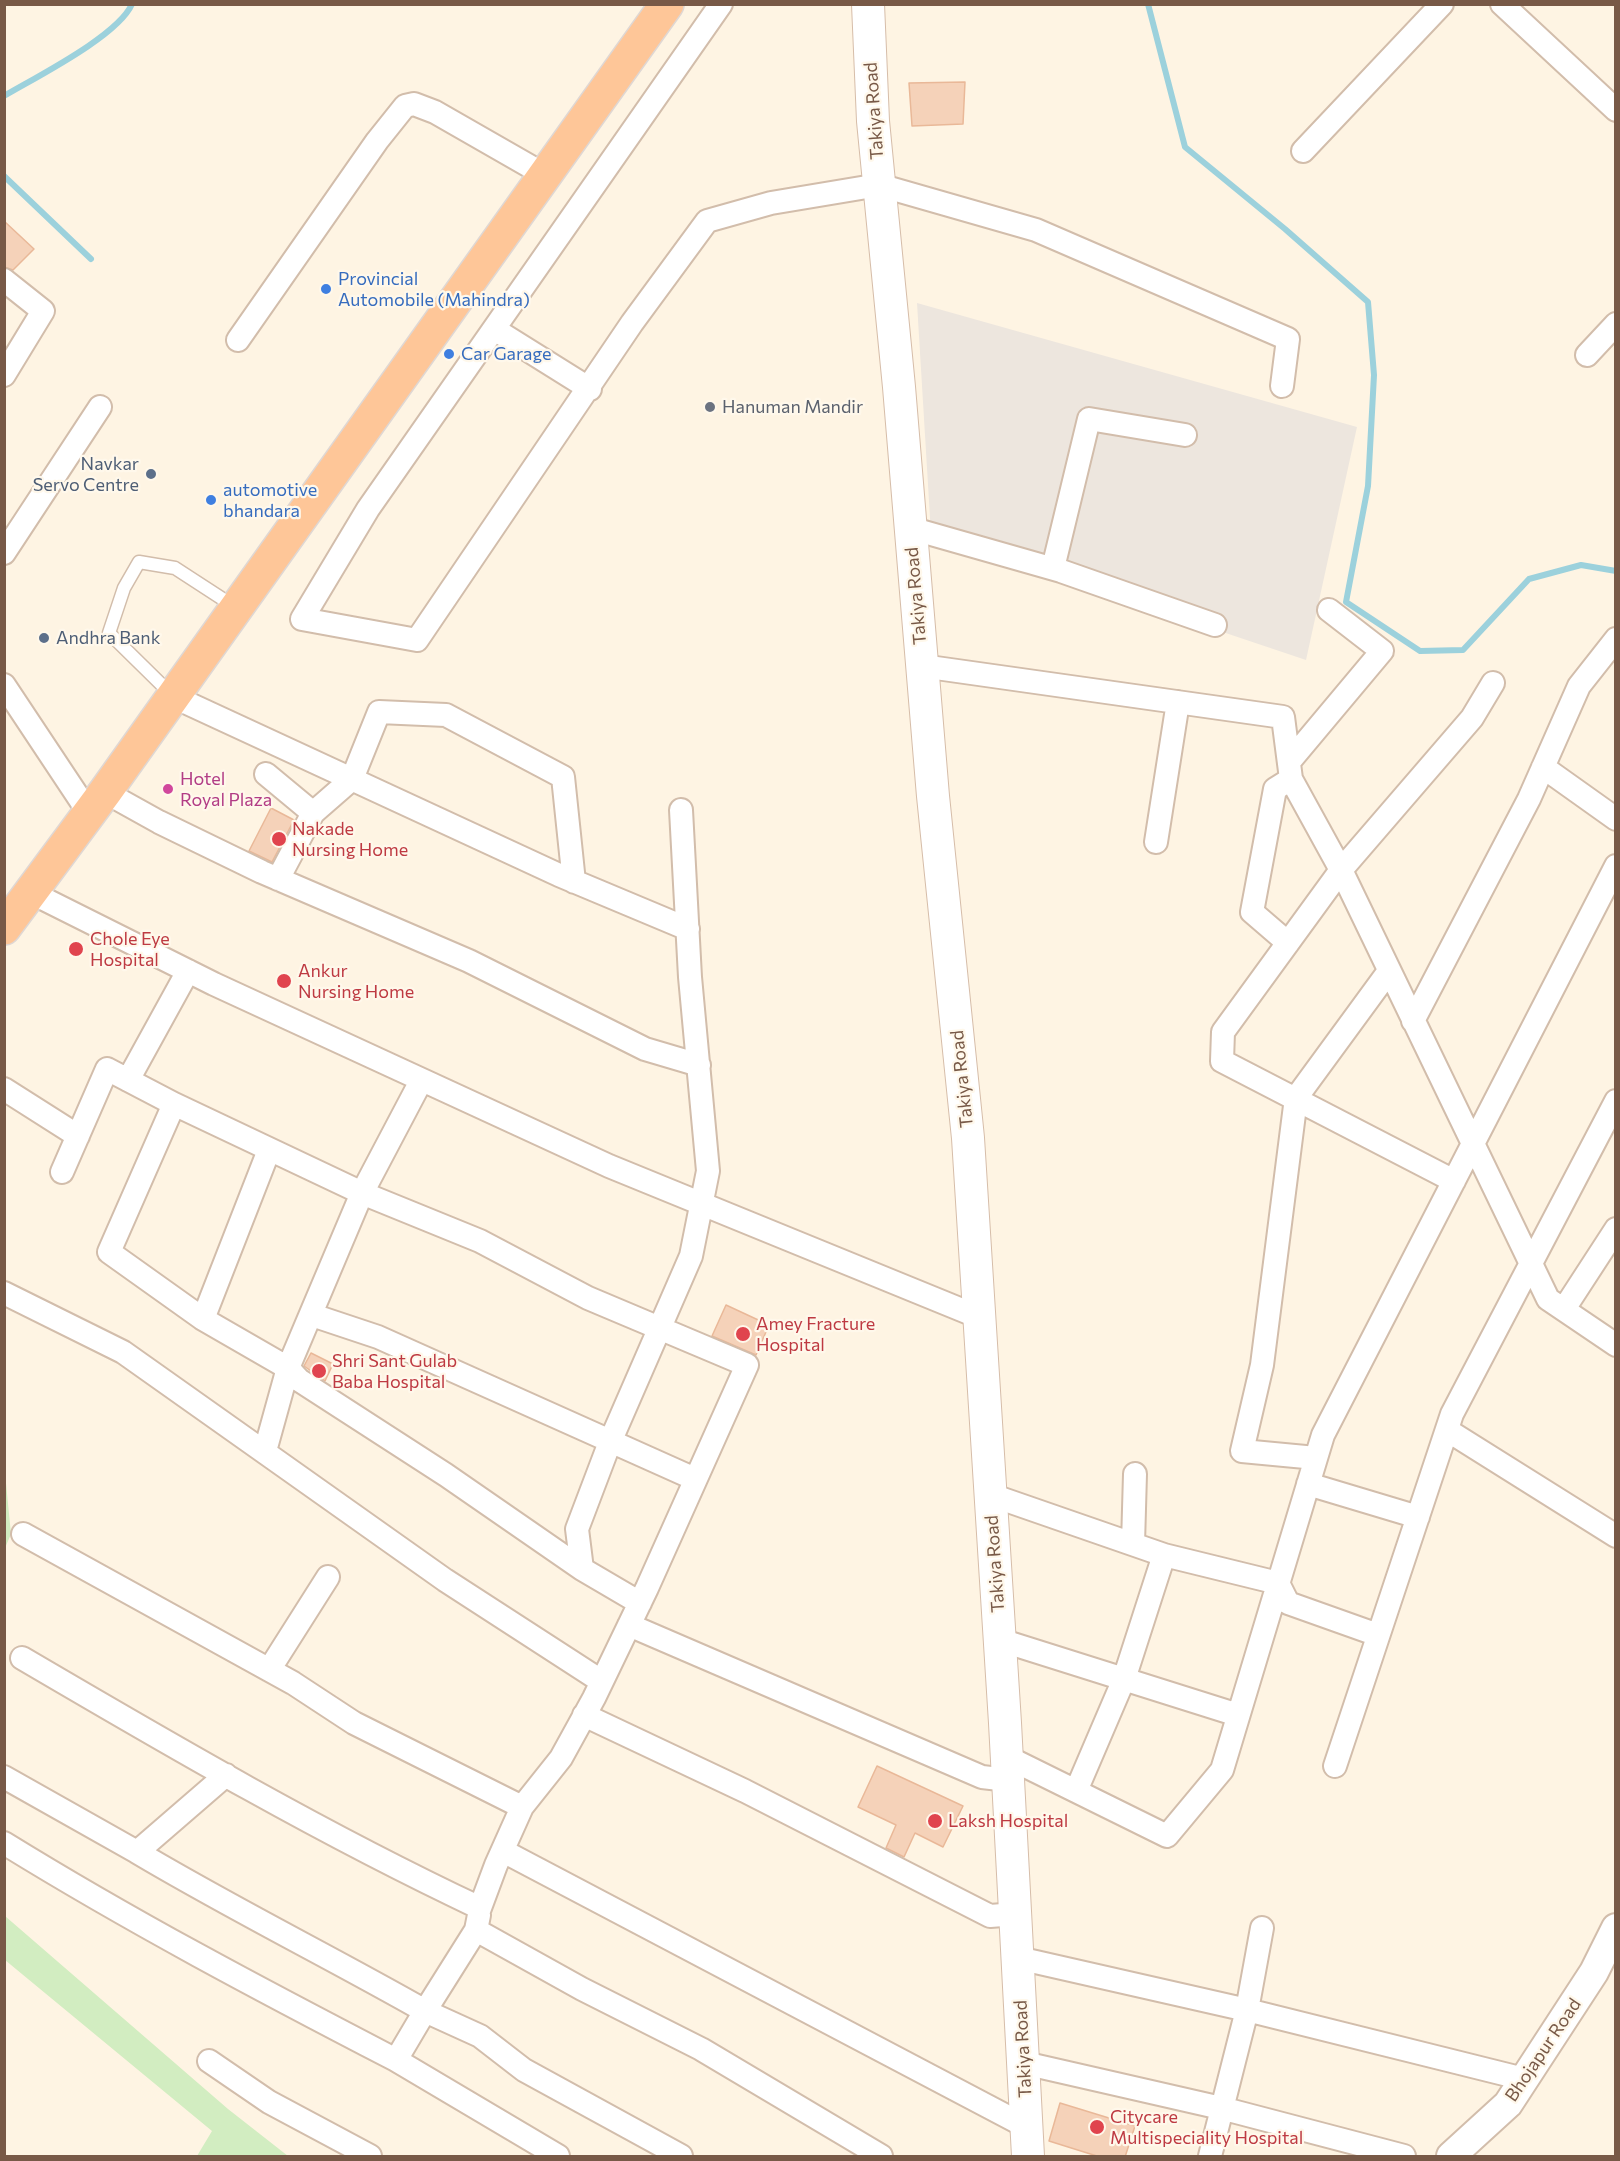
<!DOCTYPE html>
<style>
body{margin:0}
#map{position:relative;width:1620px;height:2161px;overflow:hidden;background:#fef4e3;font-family:Commissioner,sans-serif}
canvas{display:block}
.frame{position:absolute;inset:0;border:6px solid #785947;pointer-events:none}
</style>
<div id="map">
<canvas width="1620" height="2161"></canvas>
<div class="frame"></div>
</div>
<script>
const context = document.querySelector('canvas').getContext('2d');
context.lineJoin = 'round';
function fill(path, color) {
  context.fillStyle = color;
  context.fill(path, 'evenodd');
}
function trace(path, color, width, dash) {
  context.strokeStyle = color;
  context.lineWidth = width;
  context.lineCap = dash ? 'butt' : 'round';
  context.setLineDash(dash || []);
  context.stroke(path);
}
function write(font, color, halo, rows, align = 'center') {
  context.font = font + ' Commissioner,sans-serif';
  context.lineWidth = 4.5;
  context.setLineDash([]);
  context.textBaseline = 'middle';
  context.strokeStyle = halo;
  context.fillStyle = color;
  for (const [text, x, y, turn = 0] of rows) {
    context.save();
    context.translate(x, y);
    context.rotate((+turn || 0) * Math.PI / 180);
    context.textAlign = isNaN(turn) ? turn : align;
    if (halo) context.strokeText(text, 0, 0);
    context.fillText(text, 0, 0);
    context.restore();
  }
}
const industrial = new Path2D(`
 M917 303 1357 427 1306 660 931 534Z`);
const green = new Path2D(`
 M5 1473 11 1534 5 1548H4Z
 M5 1916 228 2109 288 2156H197L212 2131 5 1960Z`);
const stream = new Path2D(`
 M1148 4 1185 147 1285 229 1368 302 1374 375 1368 486 1346 602 1420 651 1463 650 1529 579 1581 565 1616 571
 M4 96C36 77 118 36 132 4
 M4 176 91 259`);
const building = new Path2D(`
 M965 82 963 124 912 126 909 83Z
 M4 221 34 249 13 270 4 267Z
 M271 808 294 820 272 862 249 851Z
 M726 1305 769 1325 756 1355 712 1336Z
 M311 1353 333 1364 325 1381 304 1366Z
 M877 1766 963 1806 943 1847 915 1833 904 1857 886 1848 896 1825 858 1807Z
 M1060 2103 1135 2126 1125 2157H1100L1049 2141Z`);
const service = new Path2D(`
 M172 695 109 633 124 588 139 562 175 568 235 607`);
const minor = new Path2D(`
 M721 4 368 509 302 619 417 640 632 323 707 221 771 203 879 185 1036 230 1288 339 1282 386
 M1502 4 1616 110
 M1303 151 1442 4
 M4 280 43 311 4 375
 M494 329 590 389
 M238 340 377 141 405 106 414 104 435 112 545 175
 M1587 355 1616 324
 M910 528 1061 571 1215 625
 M4 553 100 407
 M1053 568 1089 419 1185 435
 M922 666 1283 717 1291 779 1341 870 1548 1299 1616 1345
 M4 685 89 813
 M172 696 559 875 688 929
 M1289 762 1382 651 1329 610
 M1543 767 1616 819
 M266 774 313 813 352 779 379 712 446 715 563 777 574 882
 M105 792 159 822 262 872 469 961 645 1049 699 1065
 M1156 842 1178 702
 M278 879 313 813
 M30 892 214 984 609 1166 979 1317
 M1288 943 1252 912 1275 789 1291 779
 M1413 1021 1529 799 1579 686 1616 639
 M128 1080 188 971
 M421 1081 362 1193 174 1104 109 1252 203 1319 288 1368 362 1193 480 1241 588 1298 747 1365 647 1588 594 1698 561 1758 522 1807
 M4 1089 78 1136
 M62 1172 107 1069 174 1104
 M1454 1181 1222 1061 1223 1032 1341 870 1472 718 1493 683
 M4 1293 123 1352 445 1580 601 1681
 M1564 1309 1616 1229
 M312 1315 378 1337 695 1479
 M203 1319 269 1150
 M288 1368 299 1380 446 1475 582 1569 640 1603
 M1447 1430 1616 1536
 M265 1451 288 1368
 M1316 1458 1242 1451 1262 1365 1296 1098 1389 971
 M1308 1484 1418 1517
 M991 1495 1164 1555 1124 1679 1076 1791
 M1133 1544 1135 1474
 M1164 1555 1278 1583 1288 1603 1378 1635
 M582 1569 577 1529 610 1442 691 1256 708 1171 690 977 681 810
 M629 1625 982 1777 1008 1780
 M1000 1640 1238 1715
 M22 1658C172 1746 323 1834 480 1908L496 1865 522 1807 354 1723 293 1683 23 1534
 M269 1670 328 1577
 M584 1715 745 1791 990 1916 1016 1914
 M1007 1757 1167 1836 1222 1770 1323 1435 1616 866
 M1335 1766 1452 1414 1616 1101
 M4 1777 137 1852
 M4 1843C132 1922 263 1991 396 2060L425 2011C330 1957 231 1908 137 1852L226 1775
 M503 1851 1027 2127
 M479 1915 476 1930 425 2011 480 2036 524 2070 681 2156
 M476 1930 582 1989 701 2049 881 2156
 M1018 1958 1247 2010 1524 2079
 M396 2060 558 2156
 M209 2061 269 2102 370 2156
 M1024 2063 1221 2108 1404 2156
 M1210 2156 1247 2010 1262 1928`);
const tertiary = new Path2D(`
 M1451 2156 1508 2104 1594 1972 1616 1928`);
const secondary = new Path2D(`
 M868 4 873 121 899 387 933 796 968 1138 1005 1723 1028 2156`);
const trunk = new Path2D(`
 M4 928 105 792 667 4`);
const markers = [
 [326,289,6,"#3f7fe0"],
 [449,354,6,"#3f7fe0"],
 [710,407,6,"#6b7280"],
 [151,474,6,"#5c6f8a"],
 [211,500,6,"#3f7fe0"],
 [44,638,6,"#5c6f8a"],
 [168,789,6,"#d1479c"],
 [279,839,8,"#e0444e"],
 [76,949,8,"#e0444e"],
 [284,981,8,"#e0444e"],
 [743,1334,8,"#e0444e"],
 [319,1371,8,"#e0444e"],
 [935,1821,8,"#e0444e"],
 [1097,2127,8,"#e0444e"]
];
const streetNames = [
 ["Takiya Road",874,111,-94],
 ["Takiya Road",916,596,-95],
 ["Takiya Road",962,1079,-96],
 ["Takiya Road",995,1564,-94],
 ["Takiya Road",1023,2049,-93],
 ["Bhojapur Road",1543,2050,-56]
];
const shopNames = [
 ["Provincial",338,279],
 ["Automobile (Mahindra)",338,300],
 ["Car Garage",461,354],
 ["automotive",223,490],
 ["bhandara",223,511]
];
const worshipNames = [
 ["Hanuman Mandir",722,407]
];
const serviceNames = [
 ["Navkar",139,464],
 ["Servo Centre",139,485],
 ["Andhra Bank",56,638,"left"]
];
const hotelNames = [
 ["Hotel",180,779],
 ["Royal Plaza",180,800]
];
const healthNames = [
 ["Nakade",292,829],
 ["Nursing Home",292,850],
 ["Chole Eye",90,939],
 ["Hospital",90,960],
 ["Ankur",298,971],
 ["Nursing Home",298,992],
 ["Amey Fracture",756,1324],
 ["Hospital",756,1345],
 ["Shri Sant Gulab",332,1361],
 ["Baba Hospital",332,1382],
 ["Laksh Hospital",948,1821],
 ["Citycare",1110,2117],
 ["Multispeciality Hospital",1110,2138]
];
fill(industrial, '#ede6de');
fill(green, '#d2edc1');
trace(stream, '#9cd1dc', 6);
fill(building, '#f5d2b9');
trace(building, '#e9b898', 1.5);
trace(service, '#d2bdab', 15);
trace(minor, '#d2bdab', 26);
trace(tertiary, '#d2bdab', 32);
trace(secondary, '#d6bda9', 34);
trace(trunk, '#dfd7d3', 36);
trace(service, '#fff', 12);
trace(minor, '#fff', 22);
trace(tertiary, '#fff', 28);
trace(secondary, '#fff', 32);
trace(trunk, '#fec698', 33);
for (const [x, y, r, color] of markers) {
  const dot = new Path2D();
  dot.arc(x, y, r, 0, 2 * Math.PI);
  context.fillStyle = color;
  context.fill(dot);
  trace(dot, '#fff8eb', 2);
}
write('18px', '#785947', '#fff8eb', streetNames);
write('18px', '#366cbe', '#fff8eb', shopNames, 'left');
write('18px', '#5b616d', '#fff8eb', worshipNames, 'left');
write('18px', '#4e5e75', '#fff8eb', serviceNames, 'right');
write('18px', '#b23c85', '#fff8eb', hotelNames, 'left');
write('18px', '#be3a42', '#fff8eb', healthNames, 'left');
</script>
